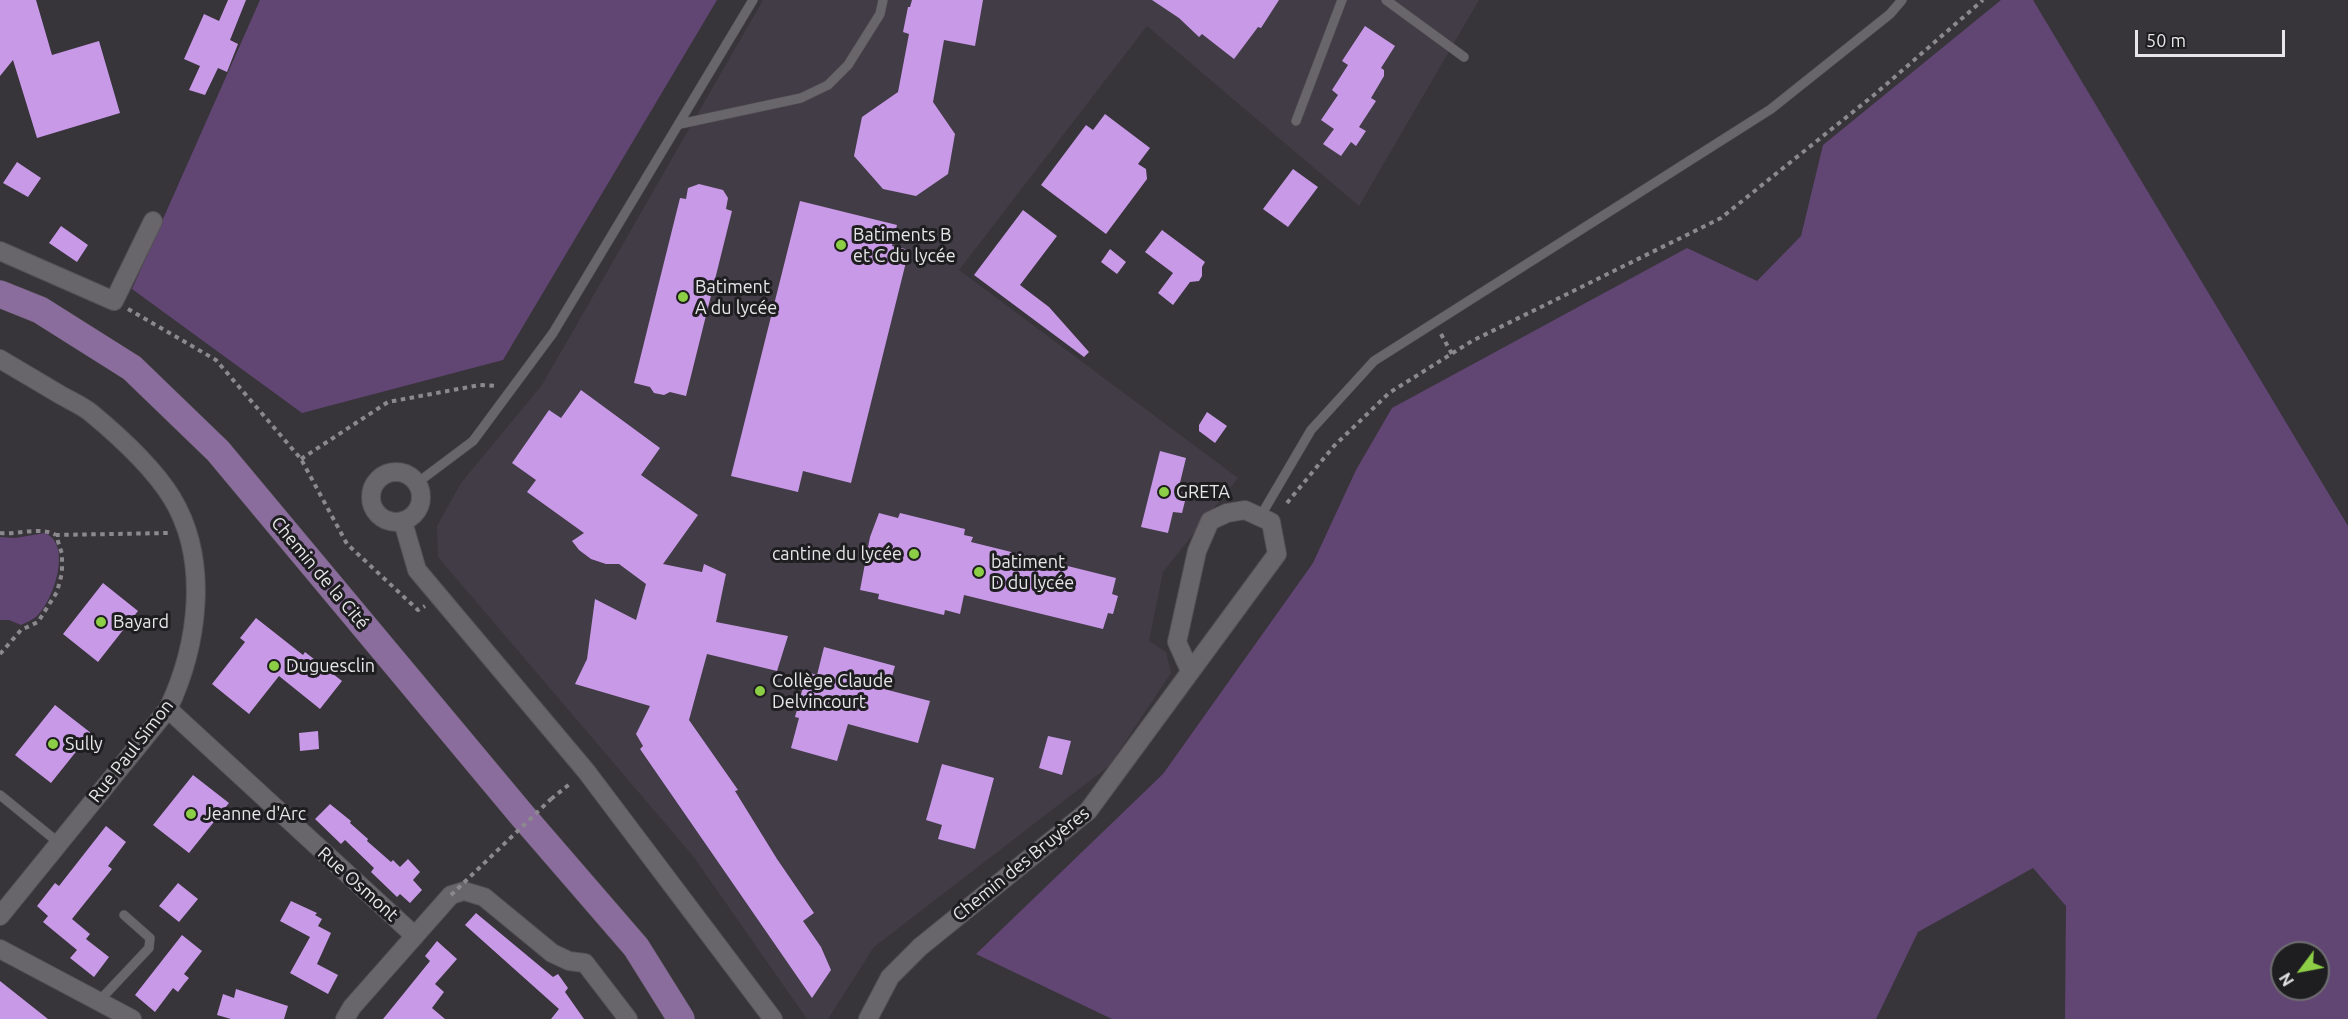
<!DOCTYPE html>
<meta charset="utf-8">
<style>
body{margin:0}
#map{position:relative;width:2348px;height:1019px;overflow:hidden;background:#37343a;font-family:Ubuntu,sans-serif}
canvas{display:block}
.north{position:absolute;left:2270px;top:941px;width:60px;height:60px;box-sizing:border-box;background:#1e1d1f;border:2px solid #6e6d70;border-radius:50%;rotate:238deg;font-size:16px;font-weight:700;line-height:24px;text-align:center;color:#e7e6e9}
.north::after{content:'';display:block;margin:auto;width:21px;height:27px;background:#8cce45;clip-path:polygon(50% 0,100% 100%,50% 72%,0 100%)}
.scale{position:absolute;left:2135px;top:30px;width:150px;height:27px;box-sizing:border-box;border:3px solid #e7e6e9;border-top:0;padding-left:8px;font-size:18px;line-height:21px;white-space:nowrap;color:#e7e6e9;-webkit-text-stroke:4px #1e1d1f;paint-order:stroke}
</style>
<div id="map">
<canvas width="2348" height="1019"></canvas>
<div class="north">N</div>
<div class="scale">50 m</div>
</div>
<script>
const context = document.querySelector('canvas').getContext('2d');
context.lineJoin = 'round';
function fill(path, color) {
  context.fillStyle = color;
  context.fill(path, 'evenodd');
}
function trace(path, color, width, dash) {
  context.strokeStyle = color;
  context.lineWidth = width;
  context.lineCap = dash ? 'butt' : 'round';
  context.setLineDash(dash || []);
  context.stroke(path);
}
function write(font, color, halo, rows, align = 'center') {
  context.font = font + ' Ubuntu,sans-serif';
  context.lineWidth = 6;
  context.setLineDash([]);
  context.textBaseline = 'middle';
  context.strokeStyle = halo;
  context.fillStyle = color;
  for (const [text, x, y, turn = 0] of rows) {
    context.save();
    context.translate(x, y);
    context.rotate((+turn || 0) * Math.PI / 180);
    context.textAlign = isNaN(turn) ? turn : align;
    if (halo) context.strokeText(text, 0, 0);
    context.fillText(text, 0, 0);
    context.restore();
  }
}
const built = new Path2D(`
 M763 0H1479L1359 206 1147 26 959 270 1238 478 1163 572 1149 641 1166 652 1171 673 1109 766 874 947 828 1019H807L693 856 438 557 437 526 461 483 542 385Z`);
const green = new Path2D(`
 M260 0H717L503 360 302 413 132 289Z
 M2001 0H2033L2348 526V1019H2065L2066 906 2033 868 1918 932 1876 1019H1112L976 954 1163 774 1313 563 1356 470 1392 408 1687 248 1757 281 1801 236 1823 145ZM2282 953H2318V989H2282Z
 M45 533C73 545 53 600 38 615 33 620 27 622 21 625L9 620H0V537L15 538Z`);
const building = new Path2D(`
 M0 0H36L52 55 99 41 120 113 37 138 13 60 0 76Z
 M228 0H246L230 40 238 44 227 72 218 68 205 95 189 90 200 66 184 59 204 14 219 21Z
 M912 0H983L975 46 944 40 933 102 955 134 948 174 916 196 883 189 854 156 862 117 898 92 909 34 903 32 908 7H910Z
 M1152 0H1279L1261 28 1258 27 1234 59 1202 34 1199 37 1179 18Z
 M1365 26 1395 46 1381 68 1384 70V76L1371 98 1376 101 1359 127 1366 131 1356 146 1351 142 1341 156 1323 144 1334 129 1321 120 1338 95 1332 90 1348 65 1342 61Z
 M1105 114 1150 148 1138 164 1146 169 1147 179 1106 234 1041 185 1086 125 1093 130Z
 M17 162 41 178 28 197 3 183Z
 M1293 169 1318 187 1288 227 1263 209Z
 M699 184 723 190 728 198 726 209 732 211 686 396 670 392 664 395 654 393 650 387 634 383 680 198 686 199 688 188Z
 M800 201 897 225 892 246 909 250 851 483 803 471 798 492 731 476Z
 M1023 210 1057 236 1020 285 1049 307 1089 352 1084 357 974 275Z
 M61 226 88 245 77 262 49 243Z
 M1162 230 1205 262 1202 267V276L1199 281 1190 282 1173 305 1158 293 1173 273 1145 252Z
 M1110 249 1126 262 1117 274 1101 262Z
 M581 390 660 448 641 475 698 515 663 564 702 572 704 564 726 574 716 622 788 636 777 671 707 654 689 720 738 790 735 791 777 859 814 913 803 921 821 947 831 970 812 998 640 749 643 746 636 734 650 706 575 684 587 659 595 599 636 620 646 584 619 564H606L591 559 579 550 572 541 584 533 527 492 536 480 512 463 549 410 561 418Z
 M1207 412 1227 426 1215 443 1199 431V425Z
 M1160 451 1186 458 1178 491 1187 493 1182 513 1173 512 1168 533 1141 527Z
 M879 513 898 518 900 513 965 529 964 535 973 537 971 542 1116 578 1112 594 1118 596 1113 614 1108 613 1103 629 964 595 960 614 945 610 944 615 878 599 879 594 860 590 870 537Z
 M103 583 138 611 98 662 63 634Z
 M256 618 303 655 305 652 342 681 320 709 279 676 249 714 212 684 245 642 240 638Z
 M824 647 895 666 888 690 930 701 918 743 848 724 837 761 791 748 799 718 795 717 807 672 817 675Z
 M55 705 91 733 51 783 15 755Z
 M318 731 319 749 300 751 299 733Z
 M1048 736 1071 741 1062 775 1039 768Z
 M942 764 994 778 975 849 938 839 942 825 926 820Z
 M193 775 229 803 189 853 153 825Z
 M330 804 351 821 350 823 368 839 367 841 391 862 393 860 400 867 408 859 420 872 413 880 422 890 410 903 400 894 397 897 371 872 374 868 345 840 341 844 315 819Z
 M106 826 126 842 108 866 112 869 72 919 90 934 86 939 109 957 94 977 70 958 77 950 43 922 48 916 37 906 55 883 59 886Z
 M178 883 198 899 179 922 159 906Z
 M291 901 317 913 315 915 322 919 318 926 331 933 317 964 338 975 328 994 290 973 310 937 280 921Z
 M476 913 553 977 558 974 568 988 565 992 584 1019H551L559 1009 465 925Z
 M182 935 202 951 184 974 189 978 184 984 178 992 173 988 155 1012 135 995Z
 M437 941 457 959 435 984 444 992 432 1008 445 1019H383L430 961 425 956Z
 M0 981 48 1019H0Z
 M236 989 288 1006 284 1019H231L217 1015 223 994 234 998Z`);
const path = new Path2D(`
 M128 309 216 360 301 459 347 544 418 610 425 606
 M1441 334 1452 354
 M301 459 388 402 480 385 496 386
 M1287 503 1334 446 1389 393 1472 341 1721 218 1874 95 1983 0
 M0 533C18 535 40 526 56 535
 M0 654 21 630 38 622 57 592 62 573V554L56 535 168 533
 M551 799 571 783`);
const service = new Path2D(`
 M1386 0 1464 57
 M1296 121 1342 0
 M680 124 801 98 828 85 848 65 880 14 883 0
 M417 483 473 441 553 333 753 0
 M1260 517 1311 430 1374 361 1771 109 1890 14 1902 0
 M0 795 59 843
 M99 1001 149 948 150 938 124 915`);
const minor = new Path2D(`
 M0 251 114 301 153 221
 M0 359C20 371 39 382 59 394 69 400 81 405 90 412 119 436 153 467 172 498 210 561 198 646 168 709L0 916
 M371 497a25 25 0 1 1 50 0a25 25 0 1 1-50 0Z
 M403 522 417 570 586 771 773 1019
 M168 709 415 936
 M0 949 132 1019
 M345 1019 352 1007 451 895 464 891 484 897 552 953 569 961 585 963 628 1019
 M868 1019 890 977 920 947 1088 811 1277 554 1271 522 1245 510 1227 513 1210 521 1197 551 1177 642 1190 671`);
const primary = new Path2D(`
 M0 294 40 310 132 368 218 451 521 814 636 947 681 1019`);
const pathBridge = new Path2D(`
 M451 895 551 799`);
const markers = [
 [841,245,6,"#8cce45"],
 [683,297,6,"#8cce45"],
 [1164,492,6,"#8cce45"],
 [914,554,6,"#8cce45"],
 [979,572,6,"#8cce45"],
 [101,622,6,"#8cce45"],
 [274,666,6,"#8cce45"],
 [760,691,6,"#8cce45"],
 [53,744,6,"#8cce45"],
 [191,814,6,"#8cce45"]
];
const poiNames = [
 ["Batiments B",853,235],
 ["et C du lycée",853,256],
 ["Batiment",695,287],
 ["A du lycée",695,308],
 ["GRETA",1176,492],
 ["cantine du lycée",902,554,"right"],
 ["batiment",991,562],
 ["D du lycée",991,583],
 ["Bayard",113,622],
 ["Duguesclin",286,666],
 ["Collège Claude",772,681],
 ["Delvincourt",772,702],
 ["Sully",65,744],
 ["Jeanne d'Arc",203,814]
];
const streetNames = [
 ["Chemin de la Cité",320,573,50],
 ["Rue Paul Simon",131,751,-52],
 ["Chemin des Bruyères",1021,864,-39],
 ["Rue Osmont",358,884,42]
];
fill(built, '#423c47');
fill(green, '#614673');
fill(building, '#c899e7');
trace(service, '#535155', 10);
trace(minor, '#535155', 20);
trace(primary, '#535155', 28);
trace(path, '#8b898e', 4, [4.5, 4.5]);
trace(service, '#68656b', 9);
trace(minor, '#68656b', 18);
trace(primary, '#8a6c9d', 27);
trace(pathBridge, '#8b898e', 4, [4.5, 4.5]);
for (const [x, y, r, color] of markers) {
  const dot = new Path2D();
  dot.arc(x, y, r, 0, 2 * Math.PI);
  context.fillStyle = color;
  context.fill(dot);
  trace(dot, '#1e1d1f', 2);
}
write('18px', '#e7e6e9', '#1e1d1f', poiNames, 'left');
write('18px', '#e7e6e9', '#1e1d1f', streetNames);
</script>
